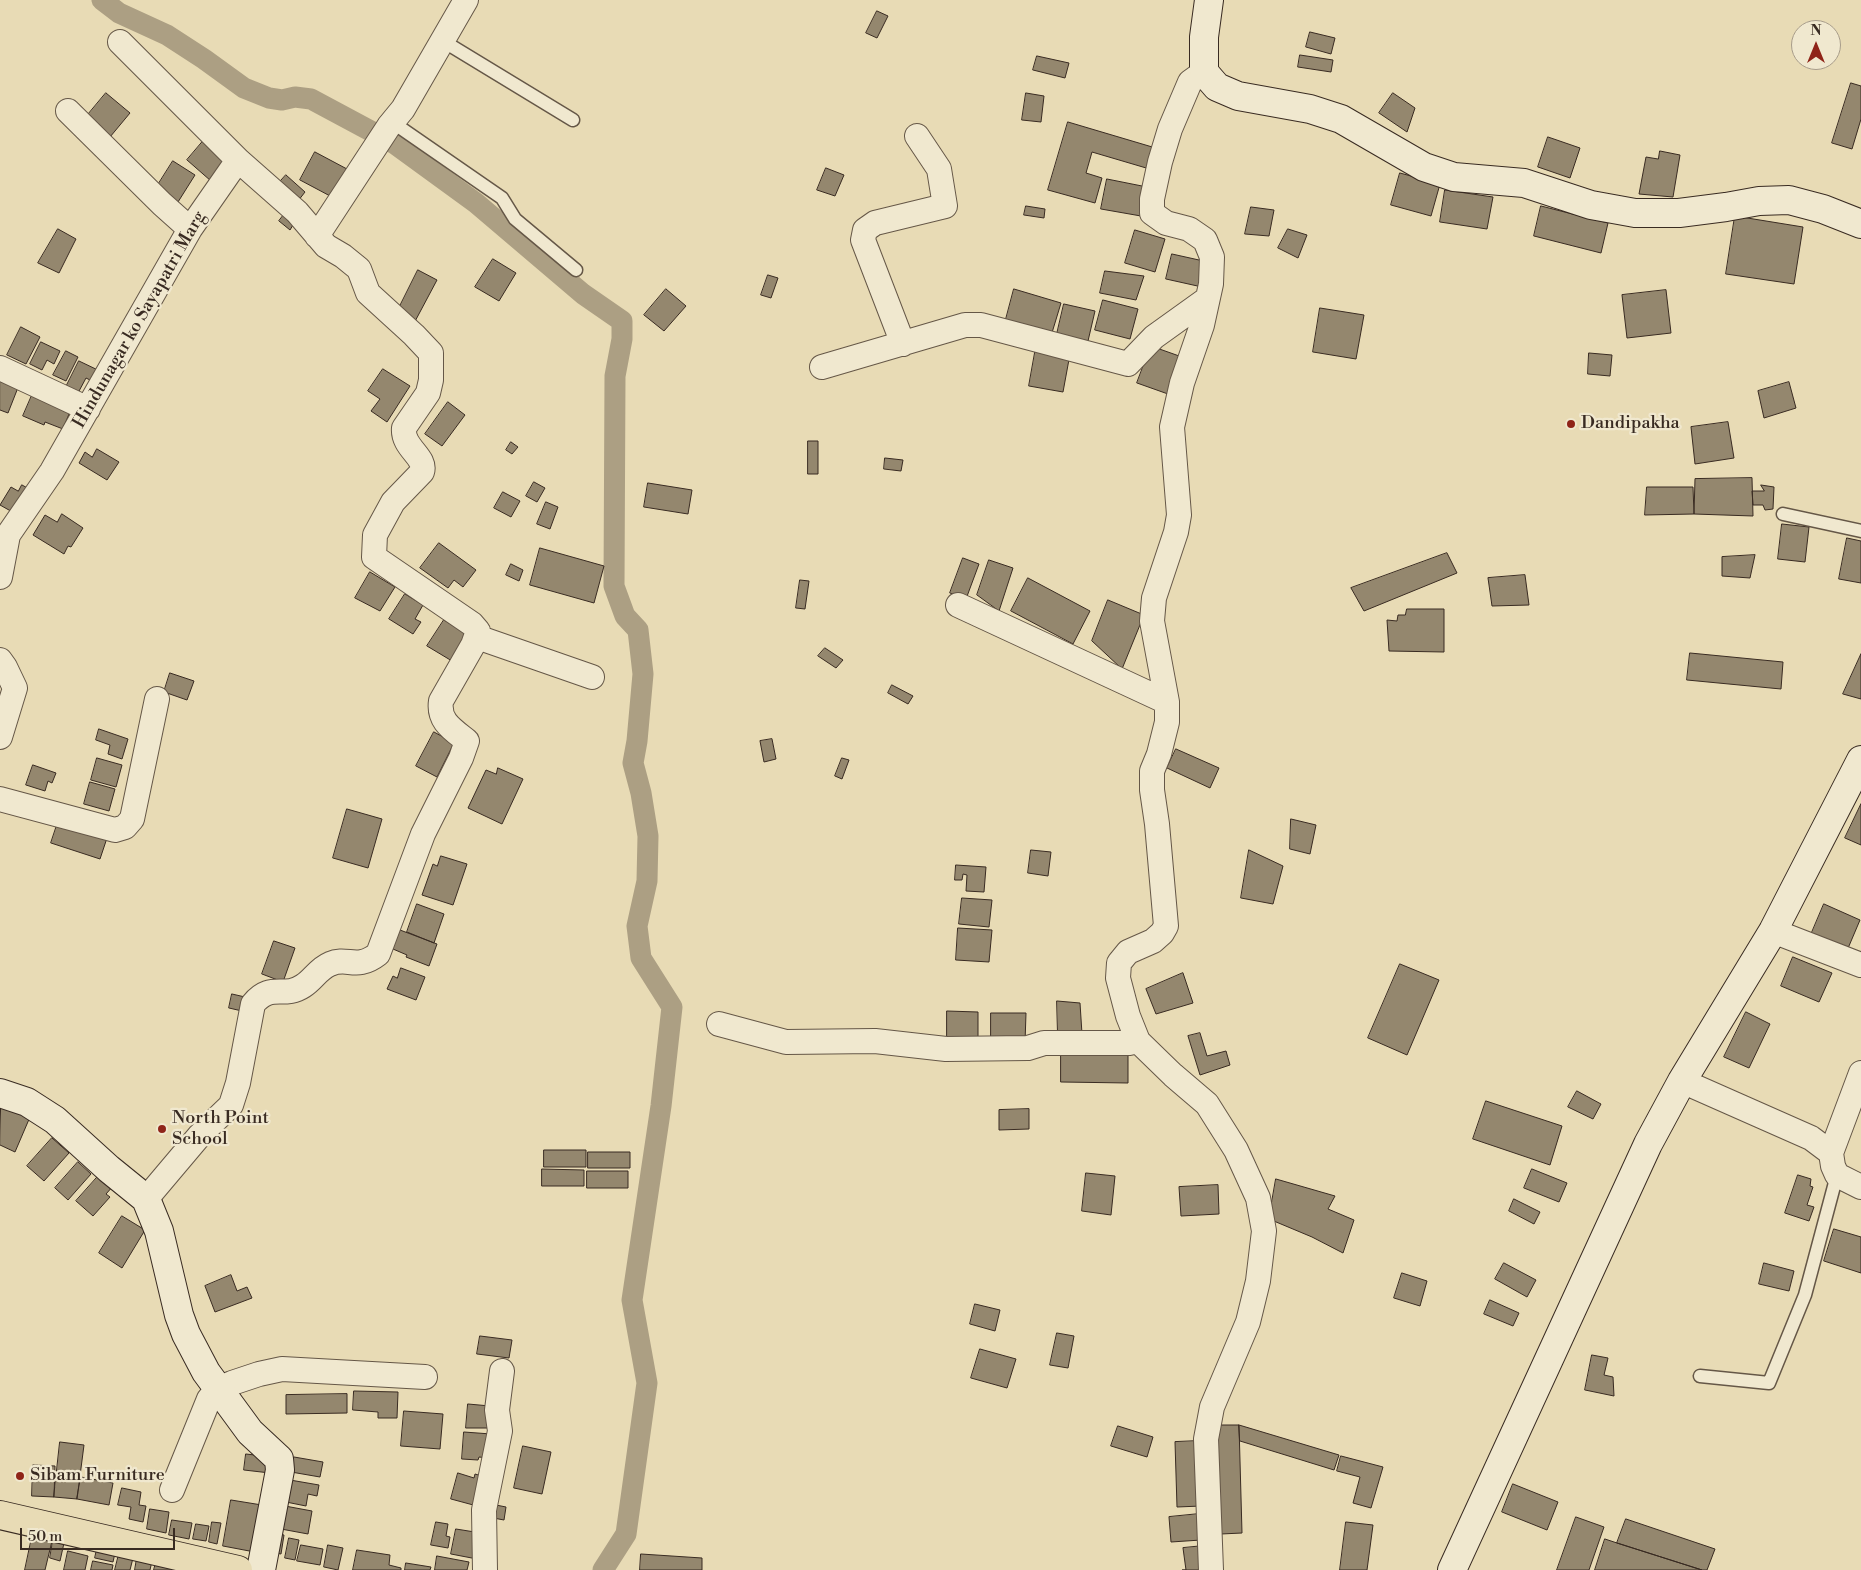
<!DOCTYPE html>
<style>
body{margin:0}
#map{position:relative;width:1861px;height:1570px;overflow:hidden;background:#e8dbb5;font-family:"Libre Bodoni",serif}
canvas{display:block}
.north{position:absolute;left:1791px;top:20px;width:50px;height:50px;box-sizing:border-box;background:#f0e8cf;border:1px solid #a79c8a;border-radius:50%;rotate:0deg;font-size:14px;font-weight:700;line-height:20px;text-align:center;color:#392b22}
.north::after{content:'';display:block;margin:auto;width:18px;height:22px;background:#8f2418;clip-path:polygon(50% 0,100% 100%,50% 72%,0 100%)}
.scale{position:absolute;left:20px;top:1528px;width:155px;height:22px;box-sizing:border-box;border:2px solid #392b22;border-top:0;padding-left:6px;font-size:15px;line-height:18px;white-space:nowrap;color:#392b22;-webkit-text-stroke:4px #f0e8cf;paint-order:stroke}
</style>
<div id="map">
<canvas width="1861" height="1570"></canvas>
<div class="north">N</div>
<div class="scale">50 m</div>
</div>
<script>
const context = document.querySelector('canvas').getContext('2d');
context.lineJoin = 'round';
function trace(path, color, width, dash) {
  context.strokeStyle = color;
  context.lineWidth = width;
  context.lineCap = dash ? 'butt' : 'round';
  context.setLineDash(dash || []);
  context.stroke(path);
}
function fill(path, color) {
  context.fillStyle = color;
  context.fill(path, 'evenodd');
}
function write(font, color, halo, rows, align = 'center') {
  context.font = font + ' "Libre Bodoni",serif';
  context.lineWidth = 4.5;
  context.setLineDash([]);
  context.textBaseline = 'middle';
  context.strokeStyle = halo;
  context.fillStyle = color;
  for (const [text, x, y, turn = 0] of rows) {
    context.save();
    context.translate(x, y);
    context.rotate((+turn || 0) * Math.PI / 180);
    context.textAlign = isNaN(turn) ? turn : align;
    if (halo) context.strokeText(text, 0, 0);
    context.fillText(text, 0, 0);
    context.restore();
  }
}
const canal = new Path2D(`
 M102 0 119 13 167 35 204 59 244 88 269 98 282 100 295 97 311 99 395 144 476 203 583 294 622 321V339L615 376 614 586 625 616 638 630 643 674 637 741 633 763 641 793 648 836 647 881 637 926 641 958 672 1007 661 1106 632 1300 647 1383 626 1534 603 1570`);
const building = new Path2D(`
 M877 11 888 16 877 38 866 33Z
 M1310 32 1335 38 1331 54 1306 47Z
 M1300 55 1333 60 1331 72 1298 67Z
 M1037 56 1069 63 1065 78 1033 70Z
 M1851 83 1861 86V119L1852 149 1832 143Z
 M106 93 130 113 110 137 86 117Z
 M1026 93 1044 96 1041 122 1022 120Z
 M1393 93 1415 108 1407 132 1379 113Z
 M1068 122 1159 149 1153 170 1092 152 1086 173 1102 178 1095 203 1048 190Z
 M1548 137 1580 148 1570 178 1538 167Z
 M204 140 228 160 211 181 187 160Z
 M1660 151 1680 155 1673 197 1639 194 1646 157 1658 159Z
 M315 152 347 169 332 197 300 180Z
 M173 161 195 175 178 202 156 188Z
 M826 168 844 175 835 196 817 190Z
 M1400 173 1440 184 1431 216 1391 205Z
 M286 175 305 192 298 201 278 184Z
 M1107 179 1147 187 1141 216 1101 209Z
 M1445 190 1493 197 1487 229 1440 222Z
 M1026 206 1045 209 1044 218 1024 215Z
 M1541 206 1608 223 1601 253 1534 236Z
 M1251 207 1274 210 1269 236 1245 234Z
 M286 212 291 215 288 221 293 225 290 230 279 221Z
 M1735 216 1803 227 1794 284 1726 274Z
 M58 229 76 239 59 273 38 263Z
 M1288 229 1307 235 1298 258 1278 248Z
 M1135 230 1165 239 1155 272 1125 263Z
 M1172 254 1208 262 1202 287 1166 279Z
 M493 259 516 273 499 301 475 287Z
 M418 270 437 280 412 327 397 312Z
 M1105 271 1144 276 1136 300 1100 293Z
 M768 275 778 278 771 298 761 295Z
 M666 289 686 306 664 331 644 315Z
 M1014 289 1061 303 1051 336 1005 323Z
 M1666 290 1671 333 1627 338 1622 295Z
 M1103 300 1138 309 1130 339 1095 330Z
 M1064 304 1095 311 1088 341 1057 334Z
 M1320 308 1364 315 1356 359 1313 352Z
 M21 327 40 337 26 364 7 355Z
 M41 342 60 351 54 364 47 360 42 370 30 364Z
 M1151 346 1182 357 1168 394 1137 383Z
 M1036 347 1070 354 1063 392 1029 386Z
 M66 351 78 357 66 381 53 375Z
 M1589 353 1612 355 1610 376 1588 374Z
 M79 361 102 372 96 383 86 378 78 393 66 387Z
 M383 369 410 386 387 422 371 411 380 399 368 391Z
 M0 378 19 385 8 413 0 410Z
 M1789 382 1796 408 1764 418 1758 391Z
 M33 393 71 409 63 429 45 422 44 425 23 416Z
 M448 402 465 415 442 446 425 434Z
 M1728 422 1734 458 1695 464 1691 427Z
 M808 441H818V474H808Z
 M511 442 518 447 512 454 506 450Z
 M97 449 119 462 107 480 79 463 85 452 92 457Z
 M885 458 903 460 901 471 884 469Z
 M1752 478 1753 516 1694 514 1695 479Z
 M534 482 545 488 537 502 526 496Z
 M648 483 692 490 688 514 644 507Z
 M22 485 31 490 16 514 0 505 11 487 18 491Z
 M1761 485 1774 487 1773 509 1765 510 1763 505H1753L1752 491H1764Z
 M1647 487H1693L1694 514 1645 515Z
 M503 492 520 501 511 517 494 508Z
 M546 502 558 507 550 529 537 524Z
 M62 514 83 528 71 547 68 546 64 554 33 535 45 515 57 522Z
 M1782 524 1809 527 1805 562 1778 559Z
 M1847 538 1861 541V583L1839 579Z
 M439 543 476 570 463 587 454 580 448 588 420 568Z
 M540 548 604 566 594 603 530 585Z
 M1447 553 1457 573 1364 611 1351 588Z
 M1755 555 1750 578 1722 576V557Z
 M963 558 979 564 966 599 950 593Z
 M989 560 1013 568 999 611 977 595Z
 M511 564 523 570 519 581 506 575Z
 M370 572 395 587 380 611 355 598Z
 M1525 575 1529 605 1492 606 1488 578Z
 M1028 578 1090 611 1073 644 1011 611Z
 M800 580 809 581 805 609 796 608Z
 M405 594 423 605 415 619 421 622 413 634 389 619Z
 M1108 600 1144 615 1122 669 1092 641Z
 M1407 609H1444V652L1389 651 1387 620 1397 621 1398 615H1405Z
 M444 620 468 635 452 661 427 646Z
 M825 648 843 660 836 668 818 656Z
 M1690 653 1783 662 1781 689 1687 680Z
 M1861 654V699L1843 694Z
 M170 673 194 681 187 700 164 692Z
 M892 685 913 696 908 704 888 693Z
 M99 729 128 739 122 759 108 754 110 745 96 740Z
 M434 732 454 743 437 777 416 766Z
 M772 739 776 759 764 762 760 741Z
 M1176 749 1219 768 1210 788 1167 768Z
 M97 758 122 765 116 787 91 780Z
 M842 758 849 760 842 779 835 776Z
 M33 765 56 773 52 783 48 781 45 791 26 785Z
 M498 768 523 779 502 824 468 808 486 770 496 774Z
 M90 782 115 789 109 811 84 804Z
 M1861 804V845L1845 838Z
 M347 809 382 819 368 868 333 858Z
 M1291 819 1316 825 1310 854 1290 849Z
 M58 822 107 838 100 859 51 843Z
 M1031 850 1051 852 1048 876 1028 873Z
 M1249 850 1283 866 1273 904 1241 898Z
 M441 856 467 864 453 905 422 895 433 864 437 866Z
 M956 865 986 867 984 892 966 891 967 875 963 874 962 880H955Z
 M962 898 992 900 989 927 959 924Z
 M417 904 444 914 434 943 407 932Z
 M1824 904 1860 920 1846 953 1810 937Z
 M958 928 992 930 989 962 956 960Z
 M400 930 437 944 429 966 406 957 407 955 393 949Z
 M274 941 295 948 283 982 262 974Z
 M1793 957 1832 973 1819 1002 1781 986Z
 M1400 964 1439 980 1407 1055 1368 1038Z
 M401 968 425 977 416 1000 387 989 393 976 397 978Z
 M1183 973 1193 1003 1156 1014 1146 989Z
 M232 994 245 997 242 1011 229 1008Z
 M1057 1001 1080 1003 1082 1034 1058 1036Z
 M947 1011 978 1012V1045L947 1044Z
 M1746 1012 1770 1024 1749 1068 1724 1057Z
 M991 1013H1026L1025 1043H991Z
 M1200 1033 1207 1056 1226 1051 1230 1065 1200 1075 1188 1036Z
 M1061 1046 1128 1047V1083L1061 1082Z
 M1577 1091 1601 1104 1593 1119 1568 1107Z
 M1486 1101 1562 1126 1550 1165 1473 1139Z
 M1 1105 30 1117 15 1152 0 1145Z
 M1029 1109V1129L999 1130V1110Z
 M52 1138 69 1153 44 1181 27 1166Z
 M544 1150H586V1167H544Z
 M588 1152H630V1168H588Z
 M78 1162 91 1174 68 1200 55 1188Z
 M542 1169 584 1170V1186H542Z
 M1532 1169 1567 1183 1559 1202 1524 1188Z
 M587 1171H628V1188H587Z
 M101 1173 114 1185 106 1194 110 1197 93 1216 76 1201Z
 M1086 1173 1115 1176 1111 1215 1082 1211Z
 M1798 1175 1811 1179 1810 1186 1813 1187 1807 1205 1814 1207 1809 1221 1785 1213Z
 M1276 1179 1335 1196 1328 1209 1354 1220 1343 1253 1312 1237 1269 1219Z
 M1218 1185 1219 1214 1181 1216 1179 1187Z
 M1514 1199 1540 1212 1534 1224 1509 1211Z
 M122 1216 145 1230 122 1268 99 1253Z
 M1834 1229 1861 1237V1273L1824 1261Z
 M1504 1263 1536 1280 1527 1297 1495 1279Z
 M1764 1263 1794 1271 1789 1291 1759 1284Z
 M1402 1273 1427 1281 1420 1306 1394 1298Z
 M231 1275 237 1291 247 1287 252 1298 215 1312 205 1286Z
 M1490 1300 1519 1313 1513 1326 1484 1314Z
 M975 1304 1000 1310 995 1331 970 1324Z
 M1057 1333 1074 1336 1068 1368 1050 1365Z
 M480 1336 512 1340 509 1358 477 1354Z
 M980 1349 1016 1359 1007 1388 971 1378Z
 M1592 1355 1608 1358 1604 1375 1613 1377 1614 1396 1585 1390Z
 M354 1391 398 1392 397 1418H378V1412L353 1410Z
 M347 1394V1413L286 1414V1395Z
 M468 1404 490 1406 488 1428H466Z
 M404 1411 443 1414 440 1449 401 1446Z
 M1218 1425H1239L1242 1533 1221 1534Z
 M1239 1425 1339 1455 1334 1470 1240 1441Z
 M1118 1426 1153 1437 1147 1457 1111 1446Z
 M464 1432 491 1434 489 1458 479 1457 478 1460 462 1459Z
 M1198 1441 1201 1506 1177 1507 1175 1442Z
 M60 1442 84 1445 77 1499 54 1497Z
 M523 1446 551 1452 542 1494 514 1488Z
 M246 1454 272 1457 270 1473 244 1470Z
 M1341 1456 1383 1467 1371 1508 1353 1503 1360 1477 1337 1471Z
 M294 1457 323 1462 320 1477 291 1472Z
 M33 1465 55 1466 54 1497 32 1496Z
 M458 1473 474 1478 475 1474 485 1477 477 1506 451 1499Z
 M81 1477 113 1483 109 1505 77 1499Z
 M290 1480 319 1485 317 1496 308 1494 306 1506 286 1502Z
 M1513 1484 1558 1502 1547 1530 1502 1512Z
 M122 1488 141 1492 139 1505 146 1506 143 1522 129 1519 131 1507 118 1505Z
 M231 1500 268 1506 260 1553 223 1546Z
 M491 1504 506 1507 504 1520 488 1517Z
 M285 1506 312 1511 308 1534 281 1529Z
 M150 1509 169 1512 166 1533 147 1529Z
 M1199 1514 1201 1540 1171 1542 1169 1517Z
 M1576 1517 1604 1527 1589 1570H1557Z
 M1626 1519 1715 1549 1707 1570H1702L1617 1543Z
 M172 1520 192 1523 189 1539 169 1535Z
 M212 1522 221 1523 217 1544 209 1542Z
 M436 1522 448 1524 446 1536 450 1537 448 1548 431 1545Z
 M1346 1522 1373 1525 1367 1570H1340Z
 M196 1524 209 1526 206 1541 193 1539Z
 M456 1529 481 1533 477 1559 451 1554Z
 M274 1533 284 1535 281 1554 270 1552Z
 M32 1537 52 1541 45 1570H25Z
 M289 1538 299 1540 295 1560 285 1558Z
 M1605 1539 1617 1543 1702 1570H1595Z
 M53 1541 64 1543 60 1561 50 1558Z
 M301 1545 323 1549 320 1565 297 1561Z
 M328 1545 343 1548 338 1570 324 1567Z
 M1203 1546 1206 1570H1182H1186L1183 1548Z
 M97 1549 115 1553 113 1562 95 1558Z
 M357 1550 390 1555 389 1565 401 1568V1570H353Z
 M68 1551 88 1556 85 1570H64Z
 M119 1554 133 1558 130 1570H115Z
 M641 1554 702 1558V1570H640Z
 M437 1556 469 1562 467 1570H435Z
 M137 1558 152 1561 150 1570H135Z
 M93 1561 113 1565 112 1570H91Z
 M156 1562 175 1566 174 1570H154Z
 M406 1563 431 1567 430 1570H405Z`);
const lane = new Path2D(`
 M443 41 573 120
 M392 122 502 198 515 219 576 270
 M1783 514 1861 531
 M1700 1376 1769 1383 1805 1295 1837 1175`);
const street = new Path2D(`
 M1204 72 1190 82 1170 129 1160 162 1152 199V213L1166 223 1189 229 1205 240 1212 257 1211 284 1202 325 1182 383 1172 427 1179 515 1176 532 1154 598 1152 621 1167 702V722L1159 754 1152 771V790L1157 824 1166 926 1162 933 1153 941 1128 952 1119 963 1118 978 1128 1016 1138 1041 1173 1075 1207 1104 1236 1150 1258 1198 1264 1231 1258 1281 1248 1322 1212 1407 1206 1439 1211 1570
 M68 111 162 204 190 229
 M317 236 389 126 403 109 466 0
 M903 344 863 240 865 230 875 223 945 206 939 169 917 136
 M822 367 965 325H981L1128 364 1154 337 1207 299
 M0 368 88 409
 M0 577 8 535 52 471 190 229 238 160 120 42
 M958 605 1167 702
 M477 637 592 677
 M0 660 5 667 15 688 0 737
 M0 799 115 830 125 827 132 819 157 699
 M1773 931 1861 965
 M719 1024 786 1042 875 1041 946 1049 1028 1048 1044 1043H1129L1138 1041
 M1861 1073 1831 1153 1833 1166 1837 1175 1861 1187
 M1682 1081 1811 1138 1831 1153
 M146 1199 200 1135 231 1105 238 1083 253 1004C271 982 283 999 303 986 313 980 318 969 330 964 348 956 356 971 378 954L423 834 461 758 467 741C452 729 438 721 441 701L473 645 478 631 472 624 374 557 375 535 393 502 422 472C427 457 402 448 404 428L428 393 431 380V353L414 335 368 293 359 269 343 256 326 246 297 212 238 160
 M172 1490 209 1399 218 1389 232 1383 259 1374 282 1369 425 1377
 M485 1570 484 1510 500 1431 497 1410 502 1371`);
const secondary = new Path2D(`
 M1209 0 1204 37V72L1217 87 1238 96 1310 109 1341 119 1424 167 1454 177 1524 183 1591 205 1635 213H1679L1726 207 1759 201 1789 200 1823 209 1861 224
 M0 1093 27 1102 55 1120 109 1169 146 1199 159 1231 179 1315 186 1334 206 1372 250 1432 279 1459 280 1470 261 1570
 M1452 1570 1648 1144 1682 1081 1773 931 1861 760`);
const primary = new Path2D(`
 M0 1515 238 1570`);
const markers = [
 [1571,424,5,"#8f2418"],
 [162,1129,5,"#8f2418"],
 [20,1476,5,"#8f2418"]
];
const streetNames = [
 ["Hindunagar ko Sayapatri Marg",140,320,-60]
];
const poiNames = [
 ["Dandipakha",1581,424],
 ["North Point",172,1119],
 ["School",172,1140],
 ["Sibam Furniture",30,1476]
];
trace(canal, '#ac9f83', 21);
fill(building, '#94876e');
trace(building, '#392b22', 1);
trace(lane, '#655747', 15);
trace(street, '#655747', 26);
trace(secondary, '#392b22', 30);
trace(primary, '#392b22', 30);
trace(lane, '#f0e8cf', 12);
trace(street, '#f0e8cf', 24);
trace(secondary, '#f0e8cf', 28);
trace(primary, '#e8dbb5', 28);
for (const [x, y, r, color] of markers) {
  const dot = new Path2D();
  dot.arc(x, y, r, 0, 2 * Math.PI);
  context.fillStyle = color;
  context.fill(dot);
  trace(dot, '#f0e8cf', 2);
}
write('18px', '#392b22', '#f0e8cf', streetNames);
write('18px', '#392b22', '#f0e8cf', poiNames, 'left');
</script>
